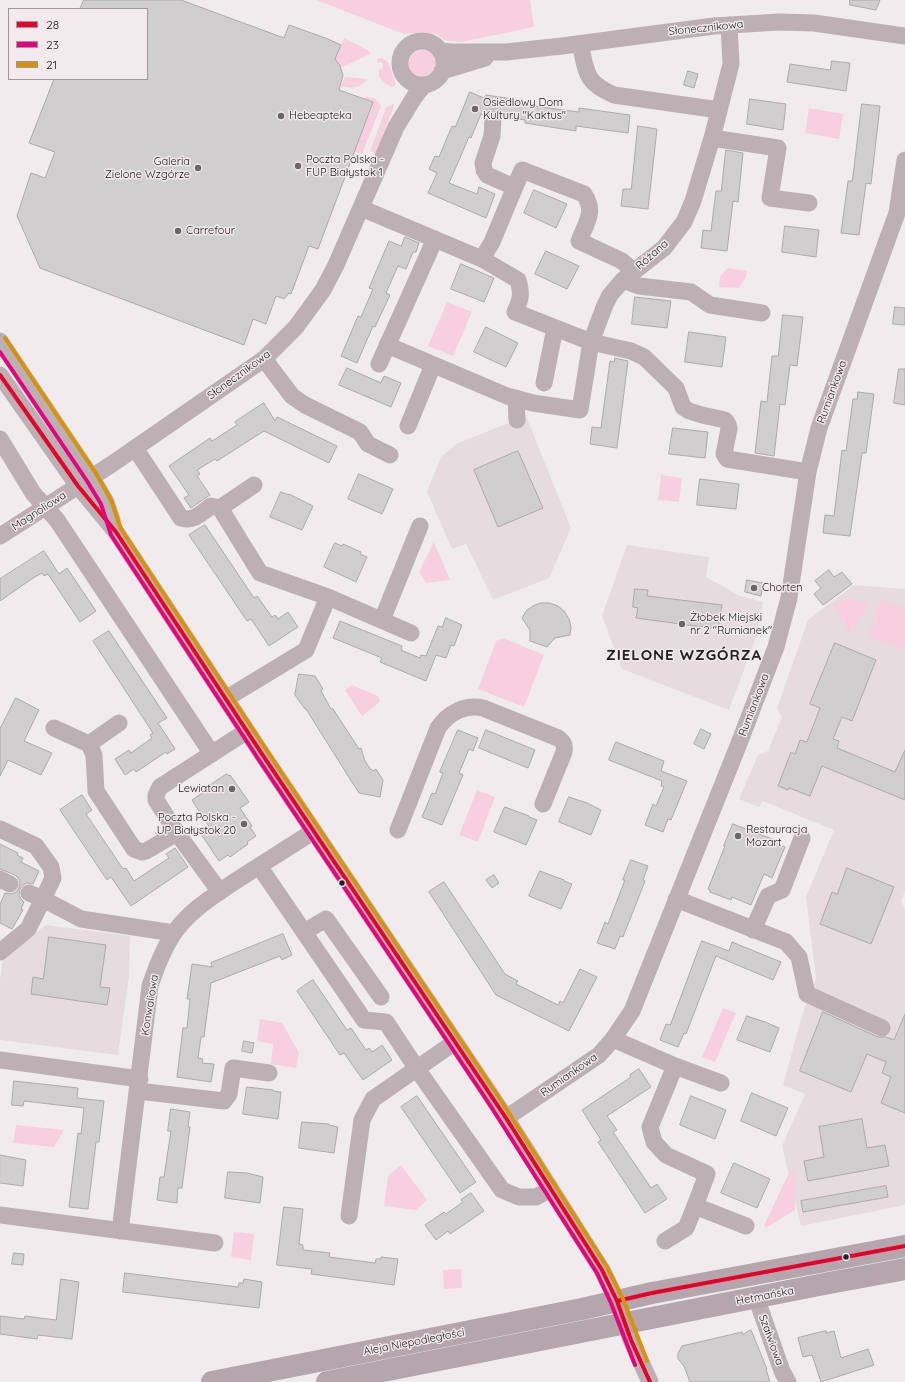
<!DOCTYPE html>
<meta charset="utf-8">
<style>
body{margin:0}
#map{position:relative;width:905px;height:1382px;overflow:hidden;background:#f0ecee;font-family:Quicksand,sans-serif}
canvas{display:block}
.legend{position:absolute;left:8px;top:8px;width:140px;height:72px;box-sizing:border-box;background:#f2eaed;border:1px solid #9f999b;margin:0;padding:5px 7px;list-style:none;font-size:12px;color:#232021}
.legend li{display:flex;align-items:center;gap:8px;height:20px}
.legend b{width:20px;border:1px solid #9f999b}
</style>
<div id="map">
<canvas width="905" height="1382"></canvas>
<ul class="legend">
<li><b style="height:5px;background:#e4002b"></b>28</li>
<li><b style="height:5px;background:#e5007d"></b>23</li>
<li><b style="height:5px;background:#d79205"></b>21</li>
</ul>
</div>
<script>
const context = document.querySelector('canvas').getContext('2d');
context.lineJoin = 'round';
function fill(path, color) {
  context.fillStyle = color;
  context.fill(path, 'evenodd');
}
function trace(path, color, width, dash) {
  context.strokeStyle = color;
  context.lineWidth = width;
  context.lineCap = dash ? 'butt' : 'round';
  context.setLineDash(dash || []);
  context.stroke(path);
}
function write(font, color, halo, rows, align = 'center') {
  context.font = font + ' Quicksand,sans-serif';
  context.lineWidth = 3;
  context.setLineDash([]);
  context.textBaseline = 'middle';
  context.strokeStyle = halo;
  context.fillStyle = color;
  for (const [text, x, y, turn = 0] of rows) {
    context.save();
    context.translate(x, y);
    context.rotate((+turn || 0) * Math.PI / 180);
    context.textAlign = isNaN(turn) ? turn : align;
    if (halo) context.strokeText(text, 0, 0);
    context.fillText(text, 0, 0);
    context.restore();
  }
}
const built = new Path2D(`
 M526 416 571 528 549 578 493 600 466 544 452 549 427 492 441 457 456 444Z
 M627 545 709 557 706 577 740 596 763 602 758 632 729 710 622 669 602 616Z
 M854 585 905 589V891L901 901 905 909V1205L801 1226 782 1146 805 1094 783 1085 803 1012 816 978 806 897 834 830 763 801 759 807 739 799 758 755 768 751 782 717 777 708 808 620Z
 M46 925 130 936 129 976 118 1055 0 1040V980L3 957Z`);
const green = new Path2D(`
 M316 0H530L534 27 461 42 444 40 436 34 421 32 404 34Z
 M344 38 369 51 370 54 343 67 340 66 335 60Z
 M409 63a13 13 0 1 1 26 0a13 13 0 1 1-26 0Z
 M382 58 388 62 395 82V85L393 87 386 84 379 77V70L383 68V65L382 63 377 62V59Z
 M345 77 368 79C360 88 353 89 341 86Z
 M367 97 376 99 381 106 362 154 354 152 373 102 363 98Z
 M395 103 376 154 370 151 386 108Z
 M809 108 843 114 839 139 805 133Z
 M727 268 747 271 746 277 739 288 719 287 720 277Z
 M447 302 472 312 453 356 428 346Z
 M661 475 682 478 679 502 658 500Z
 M434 542 450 580 426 583 419 572Z
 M848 599H856L869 604 852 631V633L850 635 849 633V631L833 604 841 600Z
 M881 600 905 608V650L868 637Z
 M503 638 544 655 524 707 478 689 496 641Z
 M352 685 378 696 380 702 362 716 345 690Z
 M477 790 495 797 478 842 459 835Z
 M723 1008 736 1013 715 1062 702 1057Z
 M260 1019 282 1023 299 1053 296 1068 271 1064 273 1044 257 1041Z
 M16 1125 64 1130 54 1147 13 1143Z
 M401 1165 427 1200 416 1210 384 1206 388 1176Z
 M791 1169 793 1170 795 1179V1210L766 1228 764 1225Z
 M234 1232 254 1234 251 1260 231 1257Z
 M461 1269 462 1288 444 1289 443 1270Z`);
const building = new Path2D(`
 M84 0H181L284 38 289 25 328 39 341 45 335 59 340 66 343 75 339 90 373 102 318 249 309 246 291 294 289 293 284 299 276 296 266 324 253 319 244 345 40 268 17 216 31 173 45 178 55 152 29 143 54 79H147V9H80Z
 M850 0H880L876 10 850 5Z
 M832 61 850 63 846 91 787 82 790 64 830 70Z
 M688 71 698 74 694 88 684 85Z
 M470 92 484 98 486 95 527 101V105L579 112V108L630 115 628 133 576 126V131L525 123V120L502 117 499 111 494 109 488 110 484 115 481 114 471 138 469 137 449 183 477 194 479 187 495 194 486 218 428 193 437 173 429 169 435 156 439 157 452 126 455 127Z
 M750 99 786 104 783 130 747 124Z
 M862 104 880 106 871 184 866 183 859 235 841 233 848 181H852Z
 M638 126 657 129 648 209 621 206 623 189H631Z
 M726 150 743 153 738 202 733 201 727 251 701 248 703 230 711 231 716 191H721Z
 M534 190 567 204 556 228 524 213Z
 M785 226 819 230 816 257 782 252Z
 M405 237 419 243 416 252H413L406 269 398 266 386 293 390 295 375 327 373 326 357 363 341 356 358 316 361 317 373 289 369 288 389 241 401 246Z
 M546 251 579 266 567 289 535 274Z
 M461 264 494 278 484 302 451 289Z
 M635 297 671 301 667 328 632 324Z
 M895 307 905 308V325L893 324Z
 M783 315 803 317 797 366 790 365 785 405 780 404 774 456 755 453 761 401 767 402 772 356H778Z
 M486 327 518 343 506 367 474 352Z
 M689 332 726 337 722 367 685 362Z
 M615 358 628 361 617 448 590 444 592 427 601 428 610 361 614 362Z
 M347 368 381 383 384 376 401 383 391 407 339 385Z
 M899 369H905V405L894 403Z
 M858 392 874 394 866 453H862L850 536 823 533 825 515 834 516 842 450 846 451 853 399H857Z
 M264 403 275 421 277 417 337 446 329 463 264 431 217 461 215 459 197 470 200 474 197 476 210 495 191 508 184 498 189 495 169 466 210 438 212 441 237 425 235 422Z
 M673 428 708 432 705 458 669 454Z
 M518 451 543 508 498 527 474 470Z
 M359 474 393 489 382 514 348 499Z
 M700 479 739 484 736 509 697 505Z
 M281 492 289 495V494L313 506 302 530 270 517Z
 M205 525 254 598 257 596 272 617 275 615 278 619 288 612 298 627 269 646 251 619 247 621 189 535Z
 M335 543 342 546 343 544 361 552 360 554 367 557 356 582 324 567Z
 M44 551 59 574 67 568 96 611 80 622 48 574 44 576 42 573 33 578 0 601V579Z
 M829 570 834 577 842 572 852 584 823 605 814 594 821 588 815 581Z
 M747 580 763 583 761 596 745 592Z
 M635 589 648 590 647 596 722 605 718 629 636 618 638 608 633 607Z
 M541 603H550L558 606 564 611 569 619 571 627 570 635 555 638 547 647 530 641V630L522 618 526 611 533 606Z
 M446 618 462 625 454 646 451 645 446 658 436 655 426 681 380 662 382 658 333 638 340 621 402 646 401 650 420 658 421 655 426 656 438 626 442 627Z
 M109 631 167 718 158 723 175 749 167 754 166 752 136 772 134 769 125 775 115 759 129 750 131 753 152 738 150 735 153 733 93 641Z
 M835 643 876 660 852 721 842 717 833 739 839 741 837 748 895 772 905 750V800L822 766 810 796 789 788 788 790 778 786 791 752 795 754 800 740 807 742 820 708 810 704Z
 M299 674 315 676 323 689 321 691 331 709H333L359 749 361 748 365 761 369 767 373 771 376 769 383 780 380 797 359 793 350 779 306 709H305L295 695Z
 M16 698 39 710 24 741 52 753 41 775 8 760 0 776V729Z
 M701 729 711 734 704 749 694 744Z
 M458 730 478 738 473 751 469 749 465 759 459 773 463 775 442 825 422 817 432 793 435 794 443 773 440 772Z
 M486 730 535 750 528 768 479 748Z
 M616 742 664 761 661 771 687 781 671 820 668 819 663 832 645 825 653 804 656 806 664 787 661 786 662 781 609 760Z
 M227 774 229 776 230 775 249 802 240 808 252 826 250 827 256 836 247 842 248 844 230 857 228 855 219 861 201 834 210 828 192 800 210 788 209 786Z
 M82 795 92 810 86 814 123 869 126 868 134 881 169 858 166 854 175 848 188 867 131 906 111 877 107 880 60 810Z
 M569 797 587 803 601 810 591 835 559 822Z
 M505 807 529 816V817L537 820 526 845 494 832Z
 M733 824 775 840 774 842 785 847 772 878 764 874 751 905 732 897 731 900 710 892V890L708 889 725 846H724Z
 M0 844 18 853 17 855 23 858 21 862 39 871 33 884 27 883 23 885 20 889 19 895 21 899 24 902 21 909 23 910 12 929 0 923V904L5 893 11 894 16 892 19 888 20 883 19 879 15 875 0 869Z
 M631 860 648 866 643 880 645 881 623 937 620 936 615 949 597 943 605 922 608 924 625 880H623Z
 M847 868 894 887 871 944 820 924 832 892 837 894Z
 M540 871 564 880V881L572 884 561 909 529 896Z
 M494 875 499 883 492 888 486 880Z
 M444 882 505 974 518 981 516 984 558 1005 560 1001 563 1003 580 969 597 977 569 1031 496 995 429 892Z
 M283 934 292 955 282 960 280 956 211 983 204 1037H201L198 1058 203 1059 202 1063 214 1064 211 1082 177 1077 183 1028H187L190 999H187L192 964 212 967 211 963Z
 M49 937 106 945 100 987 110 988 107 1005 31 994 33 977 43 979Z
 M702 941 729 951 732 942 781 962 773 980 716 956 686 1034 684 1033 678 1047 660 1040 666 1024 670 1025Z
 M313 980 347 1030 351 1028 366 1050 369 1048 372 1052 382 1045 392 1060 363 1080 344 1053 340 1055 297 991Z
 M823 1012 878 1037H886L894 1040 905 1014V1113L881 1103 891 1077 882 1073 886 1062 867 1054 851 1092 800 1071Z
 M747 1016 765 1022 779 1028 770 1052 737 1040Z
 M244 1041 254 1043 252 1053 242 1051Z
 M639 1069 651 1087 607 1116 617 1130 613 1132 651 1188 657 1184 667 1199 645 1213 598 1142 601 1140 582 1110 631 1077 630 1075Z
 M14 1081 78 1088 77 1098 104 1101 99 1142H96L88 1209 69 1207 78 1133 81 1134 84 1108 24 1101 23 1106 12 1105Z
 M247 1087 273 1090V1091L281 1092 278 1119 243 1114Z
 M752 1093 788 1108 776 1136 741 1121Z
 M417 1096 476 1182 460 1193 401 1107Z
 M691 1096 726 1110 715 1139 680 1125Z
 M171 1109 190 1112 188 1127H190L182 1188H178L177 1203 157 1200 160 1177H164L171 1131H168Z
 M862 1119 867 1148 885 1145 889 1166 808 1181 804 1161 824 1157 819 1127Z
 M302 1122 329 1124V1125L338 1127 334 1153 299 1148Z
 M0 1155 26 1160 23 1186 0 1183Z
 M734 1163 770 1179 757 1208 721 1193Z
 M228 1172 247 1173 263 1177 260 1203 225 1198Z
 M886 1186 888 1197 803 1212 801 1201Z
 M471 1193 484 1211 450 1234 448 1231 436 1240 425 1225 444 1212 446 1214 463 1202 461 1200Z
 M284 1207 303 1209 299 1244 303 1245V1250L330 1253 329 1257 375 1263 376 1259H381V1257L398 1259 394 1285 311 1274 312 1269 277 1265Z
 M14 1253 24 1254 23 1265 12 1264Z
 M125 1273 238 1287 239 1283H243L244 1279 262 1282 259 1308 123 1292Z
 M61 1279 79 1282 72 1339 38 1335 37 1339 0 1334V1316L24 1319 25 1316 56 1320Z
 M751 1330 767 1369H766L770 1382H690L684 1366 678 1359V1353L682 1346 742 1332 743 1334Z
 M826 1331V1333L834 1331 841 1358 868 1349 874 1365 821 1382 812 1355 803 1357 798 1338Z`);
const minor = new Path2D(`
 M400 63a22 22 0 1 1 44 0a22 22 0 1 1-44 0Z
 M580 44C587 72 584 82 614 95L719 110
 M440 51 452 52H506L562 46 714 26 779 22 814 23 905 36
 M442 71 485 58
 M493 119 492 136 483 163 484 170 487 175 514 187
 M712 138 778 148 770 198 809 203
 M361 208 482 259 518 280C522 294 521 299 515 312L591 342 631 351 644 357 676 388 683 407 689 411 702 415 725 420 728 424 729 429 724 454 727 459 808 472
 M482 259 492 242 522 170 584 194C596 212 586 223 579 241L622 261 633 271
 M623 280 639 286 691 292 710 305 762 313
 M0 341 92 478 106 502 112 520
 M387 345 507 396 533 403 580 410 591 342 605 305 610 295 623 280 664 248 684 222 693 201 712 138 731 64 729 25
 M264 359 292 396 305 405 360 432 368 444 390 455
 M379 364 435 239
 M0 375 78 486 116 532 262 754 506 1118 602 1270 617 1301 631 1340 650 1382
 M544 383 555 328
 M516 398 517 420
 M408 426 433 365
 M0 439 33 493 57 520 212 754
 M135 448 181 518C193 522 202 513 211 506L220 508 260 573 328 597
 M220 508 254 485
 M0 536 112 464 264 359 296 327 323 290 336 265 396 127 415 96 424 85
 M382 620 420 526
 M227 698 306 650 328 597 411 633
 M54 728 89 744 119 723
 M89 744 94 755 96 791 134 849 142 852 146 851 177 833 156 800V795L160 787 247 731
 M0 829 36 846 51 867 53 878 43 899 29 893
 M398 830 438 728C448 713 465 704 483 708L558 738C564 742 565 745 564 752L543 804
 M177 833 220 892
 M259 866 364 1020 386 1022 417 1069 502 1190 519 1197H536L551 1189
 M0 879 10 884
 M676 899 786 942 799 957 807 994 882 1028
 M753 930 768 896 782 890 802 838
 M304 932 326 919 381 997
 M0 952 28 929 43 899 81 919 174 933
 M613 1039 675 1066 650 1127 654 1142 666 1155 707 1174 695 1206 746 1226
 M0 1060 140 1079
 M675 1066 721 1083
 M138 1091 224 1101 229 1094 233 1068 269 1073
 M506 1118 599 1055 613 1039 632 1011 738 746 776 647 789 598 808 472 819 428 897 213 905 160
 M0 1215 215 1243
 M349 1216 362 1120 373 1099 455 1042
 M120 1231 150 986C156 968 163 949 174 933 189 911 212 897 234 882 261 865 287 848 314 831
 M665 1241 686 1228 695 1206
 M756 1297 782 1371 788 1382`);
const major = new Path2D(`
 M212 1382 582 1309 652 1293 905 1246
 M327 1382 829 1283 905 1269`);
const bus1 = new Path2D(`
 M0 375 78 486 116 532 262 754 506 1118 602 1270 617 1301 631 1340 650 1382
 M617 1301 652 1293 905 1246`);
const bus2 = new Path2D(`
 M0 352 87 481 101 504 111 535 257 757 488 1102 597 1273 611 1303 635 1365`);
const bus3 = new Path2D(`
 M5 338 97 475 111 500 121 529 267 751 498 1096 607 1267 623 1299 647 1361`);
const markers = [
 [475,109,4,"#6b6769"],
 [281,116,4,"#6b6769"],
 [298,166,4,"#6b6769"],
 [198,168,4,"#6b6769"],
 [178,231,4,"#6b6769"],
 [754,588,4,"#6b6769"],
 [682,624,4,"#6b6769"],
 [232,789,4,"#6b6769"],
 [244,824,4,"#6b6769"],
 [738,836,4,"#6b6769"],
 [342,883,3.5,"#232021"],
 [846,1257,3.5,"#232021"]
];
const streetNames = [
 ["Słonecznikowa",706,28,-6],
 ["Różana",652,255,-41],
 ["Słonecznikowa",239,375,-36],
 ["Rumiankowa",832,392,-70],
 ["Magnoliowa",39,511,-33],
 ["Rumiankowa",754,705,-69],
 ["Konwaliowa",150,1005,-81],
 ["Rumiankowa",569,1075,-35],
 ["Hetmańska",765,1296,-11],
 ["Szałwiowa",771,1340,70],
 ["Aleja Niepodległości",414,1342,-11]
];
const poiNames = [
 ["Osiedlowy Dom",483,103],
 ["Kultury \"Kaktus\"",483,116],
 ["Hebeapteka",289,116],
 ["Poczta Polska -",306,160],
 ["FUP Białystok 1",306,173],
 ["Galeria",190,162,"right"],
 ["Zielone Wzgórze",190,175,"right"],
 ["Carrefour",186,231],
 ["Chorten",762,588],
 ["Żłobek Miejski",690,618],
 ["nr 2 \"Rumianek\"",690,631],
 ["Lewiatan",224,789,"right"],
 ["Poczta Polska -",236,818,"right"],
 ["UP Białystok 20",236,831,"right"],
 ["Restauracja",746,830],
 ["Mozart",746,843]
];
const districtNames = [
 ["ZIELONE WZGÓRZA",684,655]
];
fill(built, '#e6dbdf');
fill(green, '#f8cfde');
fill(building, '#d1cecf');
trace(building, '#ada9ab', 1);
trace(minor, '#bcb0b4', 17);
trace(major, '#b4a6ac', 22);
trace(bus1, '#e4002b', 4);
trace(bus2, '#e5007d', 4);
trace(bus3, '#d79205', 4);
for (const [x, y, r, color] of markers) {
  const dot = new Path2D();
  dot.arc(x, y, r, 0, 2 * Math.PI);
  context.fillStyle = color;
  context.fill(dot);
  trace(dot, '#f2eaed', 1.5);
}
write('11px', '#232021', '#f2eaed', streetNames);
write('11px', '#232021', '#f2eaed', poiNames, 'left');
context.letterSpacing = '1px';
write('bold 15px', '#232021', '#f2eaed', districtNames);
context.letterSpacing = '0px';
</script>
